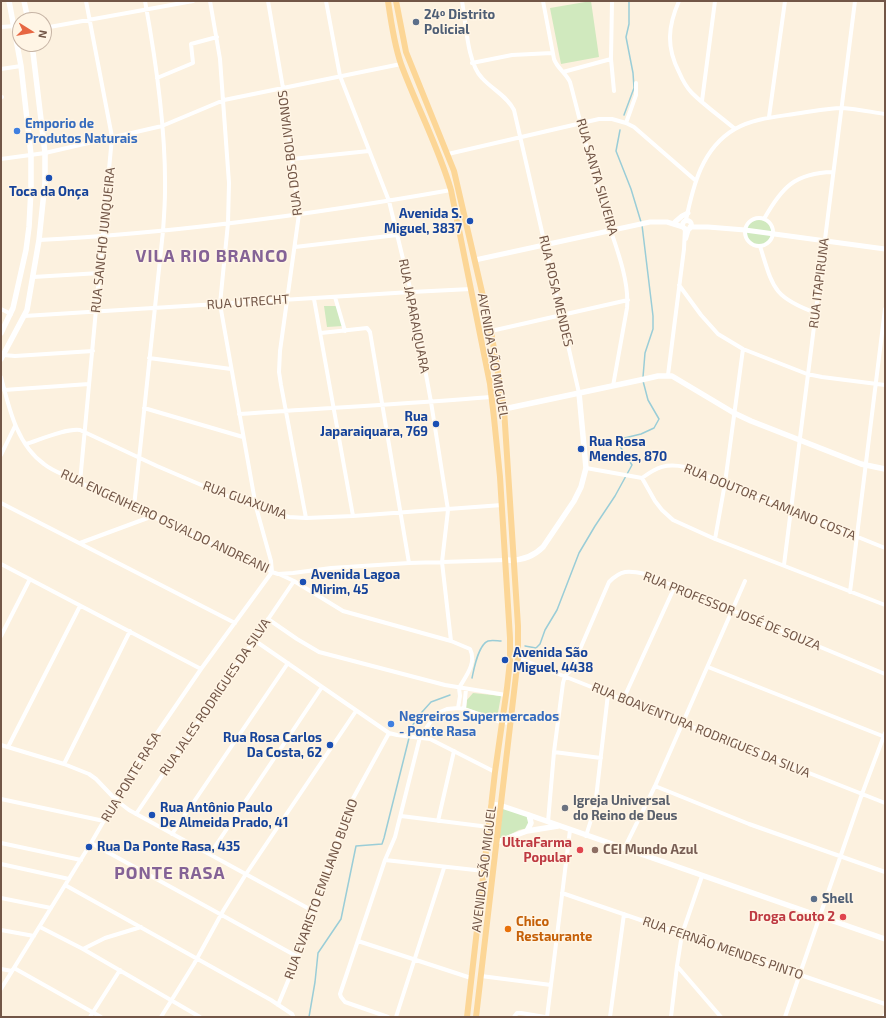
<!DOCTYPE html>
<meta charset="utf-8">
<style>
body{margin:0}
#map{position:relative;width:886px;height:1018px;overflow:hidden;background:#fcf1df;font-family:"Exo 2",sans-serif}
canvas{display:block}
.frame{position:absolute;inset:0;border:2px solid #725647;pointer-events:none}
.north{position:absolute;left:12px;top:12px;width:40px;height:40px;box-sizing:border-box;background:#fff5e5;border:1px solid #c7b5a6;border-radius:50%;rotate:101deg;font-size:11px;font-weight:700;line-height:16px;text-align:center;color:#725647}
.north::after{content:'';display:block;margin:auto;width:14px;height:18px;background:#e76743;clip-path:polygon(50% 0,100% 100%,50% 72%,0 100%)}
</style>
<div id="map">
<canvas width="886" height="1018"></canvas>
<div class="frame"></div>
<div class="north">N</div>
</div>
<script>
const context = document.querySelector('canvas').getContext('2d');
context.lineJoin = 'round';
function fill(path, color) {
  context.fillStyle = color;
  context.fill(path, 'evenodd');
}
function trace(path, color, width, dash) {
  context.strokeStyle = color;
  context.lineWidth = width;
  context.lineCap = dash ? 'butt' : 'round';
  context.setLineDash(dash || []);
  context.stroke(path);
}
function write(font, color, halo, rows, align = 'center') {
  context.font = font + ' "Exo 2",sans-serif';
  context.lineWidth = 3;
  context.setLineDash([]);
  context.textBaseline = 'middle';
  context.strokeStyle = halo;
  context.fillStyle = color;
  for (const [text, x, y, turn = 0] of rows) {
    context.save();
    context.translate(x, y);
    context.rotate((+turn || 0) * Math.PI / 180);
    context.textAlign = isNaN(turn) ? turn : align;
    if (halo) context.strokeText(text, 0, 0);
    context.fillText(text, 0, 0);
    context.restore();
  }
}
const green = new Path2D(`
 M591 1 599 57 561 64 550 8Z
 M746 232a13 13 0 1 1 26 0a13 13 0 1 1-26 0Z
 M324 306H337L343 326 327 327Z
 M473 693 501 696 497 718 466 708 467 700Z
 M503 808 529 816 528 828 519 830 499 840Z`);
const stream = new Path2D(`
 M624 115 634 88 633 73 626 37 629 24V1
 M620 130 616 151 631 189 641 222
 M642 225 653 316V329L645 353 643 377
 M525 646 536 648 540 644 545 630 557 610 579 553 595 526 615 496 632 465 616 440 641 434 654 428 659 419 648 400 643 381
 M472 678C474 669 478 645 488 641 492 640 498 641 501 641
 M309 1017 315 982 318 953 341 919 356 846 382 844 384 838 412 726 422 712 431 702 450 695`);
const minor = new Path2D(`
 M268 1 283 88 299 214 280 351 279 372 281 385 306 518
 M326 1 340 76 389 201 411 292 431 402 448 510 442 562 451 641
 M462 1C466 22 467 63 482 78 493 90 507 96 514 110L579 393
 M543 1 554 59C557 68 566 73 570 82 581 123 590 164 602 204 611 235 630 276 627 308L613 386
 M612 1 611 59 614 91
 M679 1C668 26 666 47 679 72 682 79 686 87 692 93 705 106 721 117 735 129
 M1 27 15 26
 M44 28 193 1
 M472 63 512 55 552 53
 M1 69 21 66
 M563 72 611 59
 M157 78 193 63 191 44 217 37
 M1 97H2
 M702 101 715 1
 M769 117 785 1
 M626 123 636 95V83
 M448 154 599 119H612L626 123 634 127 695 180
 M1 159 45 153 162 126 224 100 401 64
 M292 159 369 151
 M745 232a14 14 0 1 1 28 0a14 14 0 1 1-28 0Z
 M764 219C782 187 795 173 833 172
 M686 220C693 186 702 148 735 129 752 119 774 117 794 114 810 112 827 108 842 108 857 109 871 112 885 114
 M686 239 689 229
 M39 240C177 233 315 214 451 190
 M760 246C773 287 772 297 816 313
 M295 247 397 235
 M33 277 100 273
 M679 285 701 315 718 334 743 349 807 374 822 377 885 385
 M335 297 345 331
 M314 299 353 516
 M1 309 11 314
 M24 316 411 292 471 289
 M491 331 628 300
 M321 333 367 328 370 332 409 563
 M3 355 15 356 93 351
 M149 358 231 369
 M668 375 684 249 685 228
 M1 377C9 408 17 445 44 464 50 469 57 472 64 475L272 572 278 574 293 573 331 568 409 563 506 560
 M4 390 89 384
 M144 408 243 437
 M239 414C323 408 407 404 491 397
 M26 444C39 440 66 428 80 430L157 466 220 493 256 507 289 517 306 518 353 516 502 505
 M1 455 15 426
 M586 468 642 478C657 467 666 463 685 467L885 548
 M642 478 655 501 662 510 673 520 715 539 885 605
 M80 482 112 137 86 1
 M1 503 235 623
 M134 507 163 231C164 217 165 204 165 191 166 130 156 61 145 1
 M715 539 725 483 743 349
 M80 543 153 516
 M1 564 201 669
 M784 565 855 1
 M279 574 294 581 343 611 451 641 470 649C477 663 466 676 459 688
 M850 592 885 309
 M268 619 297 639 319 652 445 685 506 695
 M1 636 30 579
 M254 640 389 733 397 735 430 739 495 772
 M518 658 885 803
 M708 667 885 737
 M623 700 675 586
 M458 708 460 696 459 688
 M464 709 466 689
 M1 745 64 764 89 774 96 779 116 800 129 810 313 911
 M8 747 80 606
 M554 752 601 758
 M64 764 130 631
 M655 786 749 824 885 872
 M1 799 104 821
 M136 814 294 581
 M401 816 489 827
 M438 821 454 751
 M548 822 554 752 563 683 565 676 571 670 609 582C621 570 628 570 645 574L885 674
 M172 834 288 663
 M586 836 595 807 608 694
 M1 843 81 860
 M91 843 298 957
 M624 849 655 786 745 581
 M210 854 322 687
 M385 860 484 871
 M1 864 69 879
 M65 885 271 1000 292 1014 293 1016
 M562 893 885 1004
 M1 898 51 908
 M40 927 83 949 200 1017
 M1 930 34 936
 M358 941 471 978
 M83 949 105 938 141 927
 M677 966 721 1017
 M14 968 101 1017
 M1 969 12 971
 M481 976 551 985
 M1 989 91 843 120 793 153 739 201 669 272 572 271 561 256 507 220 304 228 223 229 183 220 59 210 1
 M278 1005 300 952 350 804 389 733
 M90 1017 120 970
 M161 1017 194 964 223 911 246 874 356 711
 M388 1017 345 1002 341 997 340 994 385 860 395 837 420 737 434 717 440 712 447 709 458 708 464 709 501 722 511 723
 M396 1017 444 868
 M514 1017 517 1013H521L545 1017
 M547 1017 570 830
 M610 1017 624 914
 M671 1017 677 966 682 934 702 876
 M785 1017 862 794 885 733
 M884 1017 885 1015`);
const tertiary = new Path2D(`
 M682.5 225a4.5 4.5 0 1 1 9 0a4.5 4.5 0 1 1-9 0Z
 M675 222 682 216 688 213
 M690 227H708L745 230 885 249
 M475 260 650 222H667L683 227`);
const secondary = new Path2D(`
 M24 1 28 20
 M1 333 13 308 26 250 29 227 31 189V155L21 66 9 1
 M1 359 27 310 39 240 45 182V153L32 44
 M504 409 645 379 658 376H672L734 413 751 421 861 464 885 469
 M506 560C520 561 532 558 543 547L574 501 581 487 586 468 579 393
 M491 804 502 806 529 815 885 939
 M527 831 531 823 529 815
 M497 842 527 831 558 826`);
const primary = new Path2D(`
 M388 1C391 22 394 44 401 64 417 107 438 146 451 190L490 384 494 418 500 477 510 638V661L507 688 495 772 467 1017
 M396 1 406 52 454 171 491 331 504 409 518 626V658L476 1017`);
const markers = [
 [416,22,4,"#5c6f8a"],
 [17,131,4,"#3f7fe0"],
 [49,178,4,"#1a4fb4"],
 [470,221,4,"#1a4fb4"],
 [436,424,4,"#1a4fb4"],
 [581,449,4,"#1a4fb4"],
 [303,582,4,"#1a4fb4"],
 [505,660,4,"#1a4fb4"],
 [391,724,4,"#3f7fe0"],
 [330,745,4,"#1a4fb4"],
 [565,808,4,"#6b7280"],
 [152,815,4,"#1a4fb4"],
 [89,847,4,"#1a4fb4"],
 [580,850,4,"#e0444e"],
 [595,850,4,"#8d6e63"],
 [814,899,4,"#5c6f8a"],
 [843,917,4,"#e0444e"],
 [508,929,4,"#e8710a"]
];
const serviceNames = [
 ["24º Distrito",424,15],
 ["Policial",424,30],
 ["Shell",822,899]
];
const shopNames = [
 ["Emporio de",25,124],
 ["Produtos Naturais",25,139],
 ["Negreiros Supermercados",399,717],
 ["- Ponte Rasa",399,732]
];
const streetNames = [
 ["RUA DOS BOLIVIANOS",290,153,-97],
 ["RUA SANTA SILVEIRA",597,177,74],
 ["RUA SANCHO JUNQUEIRA",103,240,-84],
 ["RUA ITAPIRUNA",819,283,-83],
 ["RUA ROSA MENDES",556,291,77],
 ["RUA UTRECHT",248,302,-4],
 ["RUA JAPARAIQUARA",414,316,79],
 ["AVENIDA SÃO MIGUEL",493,356,80],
 ["RUA GUAXUMA",245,500,20],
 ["RUA DOUTOR FLAMIANO COSTA",770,502,22],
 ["RUA ENGENHEIRO OSVALDO ANDREANI",165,521,25],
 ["RUA PROFESSOR JOSÉ DE SOUZA",732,611,22],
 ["RUA JALES RODRIGUES DA SILVA",215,697,-56],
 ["RUA BOAVENTURA RODRIGUES DA SILVA",701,730,22],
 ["RUA PONTE RASA",131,777,-59],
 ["AVENIDA SÃO MIGUEL",484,869,-83],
 ["RUA EVARISTO EMILIANO BUENO",321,889,-70],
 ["RUA FERNÃO MENDES PINTO",723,948,19]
];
const transitNames = [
 ["Toca da Onça",49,192,"center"],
 ["Avenida S.",462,214,"right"],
 ["Miguel, 3837",462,229,"right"],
 ["Rua",428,417,"right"],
 ["Japaraiquara, 769",428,432,"right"],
 ["Rua Rosa",589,442],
 ["Mendes, 870",589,457],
 ["Avenida Lagoa",311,575],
 ["Mirim, 45",311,590],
 ["Avenida São",513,653],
 ["Miguel, 4438",513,668],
 ["Rua Rosa Carlos",322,738,"right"],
 ["Da Costa, 62",322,753,"right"],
 ["Rua Antônio Paulo",160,808],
 ["De Almeida Prado, 41",160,823],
 ["Rua Da Ponte Rasa, 435",97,847]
];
const worshipNames = [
 ["Igreja Universal",573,801],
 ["do Reino de Deus",573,816]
];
const healthNames = [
 ["UltraFarma",572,843],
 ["Popular",572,858],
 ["Droga Couto 2",835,917]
];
const educationNames = [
 ["CEI Mundo Azul",603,850]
];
const foodNames = [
 ["Chico",516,922],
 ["Restaurante",516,937]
];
const districtNames = [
 ["VILA RIO BRANCO",212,256],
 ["PONTE RASA",170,873]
];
fill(green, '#d0e9be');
trace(stream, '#9acdd7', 1.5);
trace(minor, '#fff', 4);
trace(tertiary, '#fff', 5);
trace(secondary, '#fff', 5.5);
trace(primary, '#fcd696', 6);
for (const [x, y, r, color] of markers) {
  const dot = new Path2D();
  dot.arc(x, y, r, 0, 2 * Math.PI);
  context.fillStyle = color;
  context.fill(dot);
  trace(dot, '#fff5e5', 1.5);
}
write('bold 13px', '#4e5e75', '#fff5e5', serviceNames, 'left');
write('bold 13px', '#366cbe', '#fff5e5', shopNames, 'left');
write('13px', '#725647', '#fff5e5', streetNames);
write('bold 13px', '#164399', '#fff5e5', transitNames, 'left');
write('bold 13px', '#5b616d', '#fff5e5', worshipNames, 'left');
write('bold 13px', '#be3a42', '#fff5e5', healthNames, 'right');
write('bold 13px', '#785e54', '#fff5e5', educationNames, 'left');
write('bold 13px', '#c56008', '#fff5e5', foodNames, 'left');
context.letterSpacing = '1px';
write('bold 17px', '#846296', '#fff5e5', districtNames);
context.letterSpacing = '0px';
</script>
